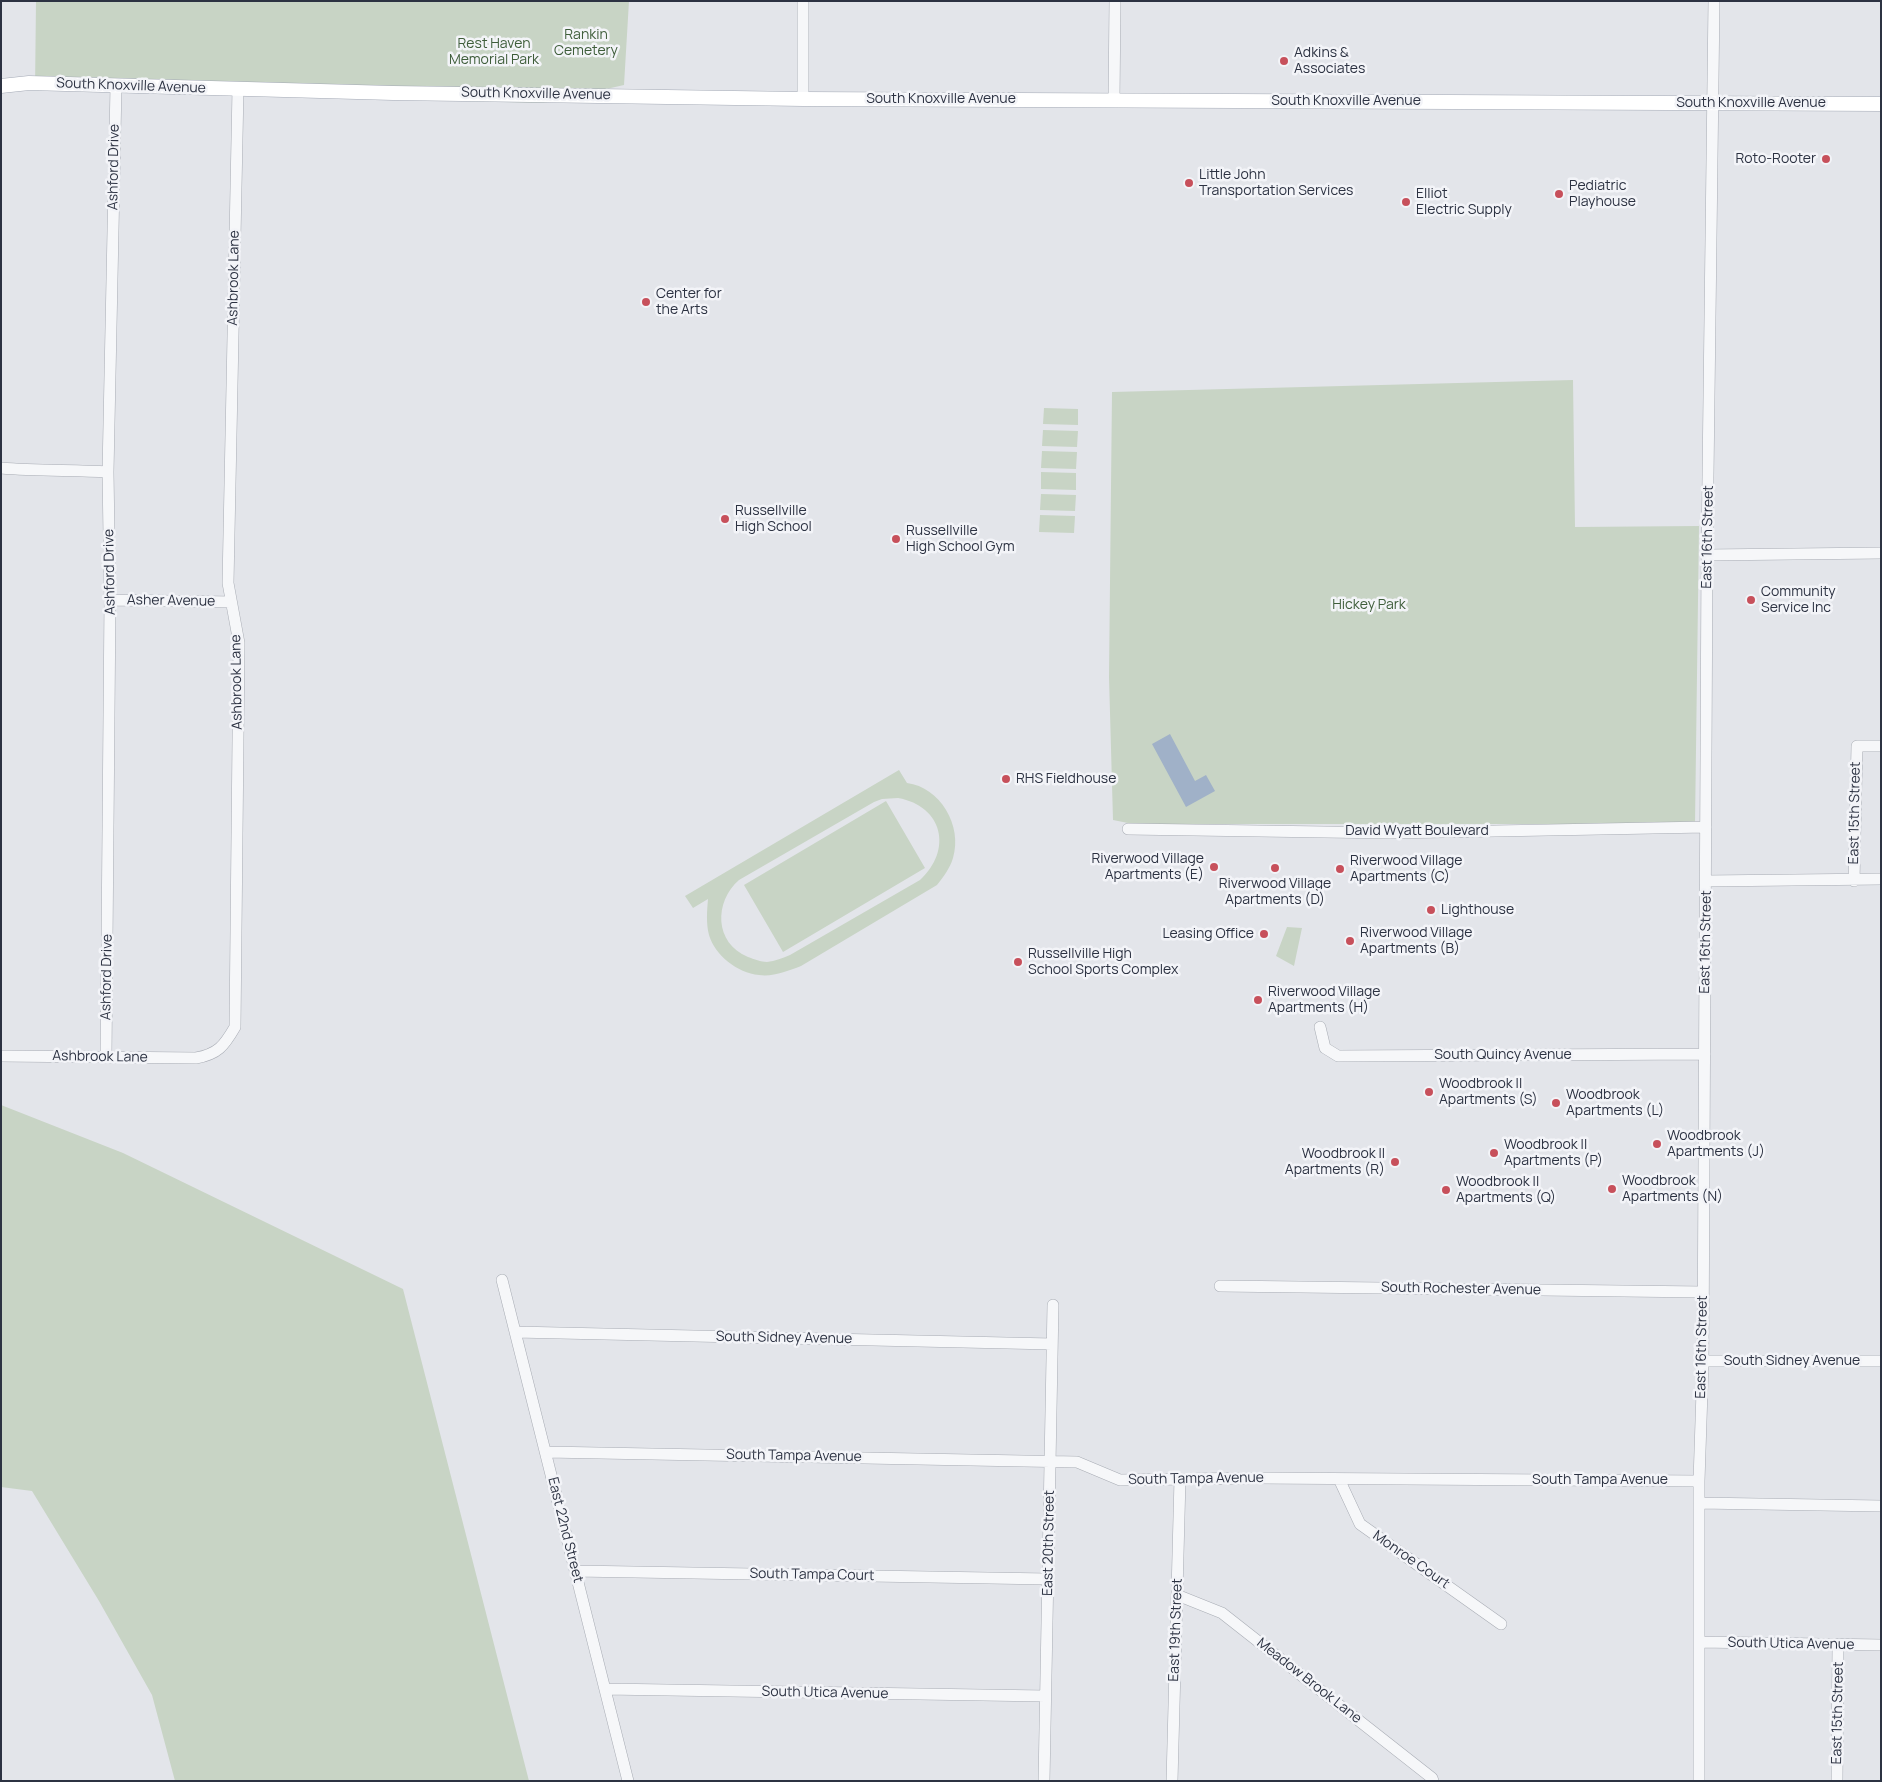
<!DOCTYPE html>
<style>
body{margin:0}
#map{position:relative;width:1882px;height:1782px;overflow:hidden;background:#e3e5ea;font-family:Manrope,sans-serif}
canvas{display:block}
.frame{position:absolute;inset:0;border:2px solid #2c3242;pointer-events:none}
</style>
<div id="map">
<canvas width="1882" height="1782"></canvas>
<div class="frame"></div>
</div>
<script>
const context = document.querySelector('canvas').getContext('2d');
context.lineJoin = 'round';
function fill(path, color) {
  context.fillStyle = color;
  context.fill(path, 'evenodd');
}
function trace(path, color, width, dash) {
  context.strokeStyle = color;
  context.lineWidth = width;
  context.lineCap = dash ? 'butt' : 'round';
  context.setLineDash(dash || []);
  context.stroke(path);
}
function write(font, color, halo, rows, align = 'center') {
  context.font = font + ' Manrope,sans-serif';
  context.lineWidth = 5;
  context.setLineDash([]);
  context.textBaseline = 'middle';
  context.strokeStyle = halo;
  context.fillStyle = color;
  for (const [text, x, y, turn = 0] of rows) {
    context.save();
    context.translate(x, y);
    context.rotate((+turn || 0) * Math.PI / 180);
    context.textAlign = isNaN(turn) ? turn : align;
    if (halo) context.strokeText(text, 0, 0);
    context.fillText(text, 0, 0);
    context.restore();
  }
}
const green = new Path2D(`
 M36 1H629L624 85 544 103 35 90Z
 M1573 380 1575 527 1699 526 1695 824H1133L1113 820 1109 677 1112 392Z
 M1044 408 1078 409V425L1043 424Z
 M1043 430 1078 431 1077 447 1042 446Z
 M1042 451 1077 452 1076 469 1041 468Z
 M1041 472 1076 473V490L1041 489Z
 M1041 494 1076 495 1075 511 1040 510Z
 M1040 515 1075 516 1074 533 1039 532Z
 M899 770 907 783C940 787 963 826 953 858 950 868 944 876 937 885L801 966C788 971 773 977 759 975 737 973 715 955 709 935 706 923 707 911 708 899L693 908 685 896ZM898 798C943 806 953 850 920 880L790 955C783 958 775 961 767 962 761 962 754 959 748 957 714 943 714 902 739 880L874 802 882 799Z
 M886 801 925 868 783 952 744 885Z
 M1287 927 1302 928 1294 966 1276 956Z
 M1 1105 123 1153 403 1289 529 1781H175L152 1695 99 1601 32 1491 1 1487Z`);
const water = new Path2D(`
 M1170 734 1195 781 1206 775 1215 791 1186 807 1152 744Z`);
const minor = new Path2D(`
 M803 99V1
 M1114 101 1115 1
 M1 468C37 471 73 470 108 472
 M1707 555 1881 553
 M110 600 231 602
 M1128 829 1390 833 1706 827
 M1706 881 1881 879
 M1854 881 1857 746H1881
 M1320 1027 1325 1048 1338 1056 1705 1054
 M1 1056 196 1058C218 1054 224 1046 235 1027L239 643 228 583 238 89
 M106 1057 110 600 108 472 116 86
 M502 1280 628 1781
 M1220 1286 1703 1292
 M515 1332 1052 1344
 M1703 1361H1881
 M546 1452 1077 1462 1120 1480 1257 1478 1699 1481
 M1339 1479 1360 1524 1501 1624
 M1699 1503 1881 1506
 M575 1571 1048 1579
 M1177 1595 1222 1613 1432 1778 1433 1781
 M1700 1642 1881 1645
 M605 1689 1045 1696
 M1044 1781 1053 1305
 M1172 1781 1180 1479
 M1699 1781V1481L1703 1361 1707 555 1714 1
 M1837 1781 1838 1645`);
const major = new Path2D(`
 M1 86 29 83 393 93 803 99 1881 104`);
const markers = [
 [1284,61,5,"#c7505b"],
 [1826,159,5,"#c7505b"],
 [1189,183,5,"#c7505b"],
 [1559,194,5,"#c7505b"],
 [1406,202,5,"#c7505b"],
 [646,302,5,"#c7505b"],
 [725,519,5,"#c7505b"],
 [896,539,5,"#c7505b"],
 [1751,600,5,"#c7505b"],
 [1006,779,5,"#c7505b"],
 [1214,867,5,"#c7505b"],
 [1275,868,5,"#c7505b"],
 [1340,869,5,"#c7505b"],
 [1431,910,5,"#c7505b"],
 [1264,934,5,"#c7505b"],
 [1350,941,5,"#c7505b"],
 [1018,962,5,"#c7505b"],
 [1258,1000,5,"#c7505b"],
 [1429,1092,5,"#c7505b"],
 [1556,1103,5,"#c7505b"],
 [1657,1144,5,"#c7505b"],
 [1494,1153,5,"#c7505b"],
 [1395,1162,5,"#c7505b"],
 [1612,1189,5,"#c7505b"],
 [1446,1190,5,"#c7505b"]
];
const parkNames = [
 ["Rankin",586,35],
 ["Cemetery",586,51],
 ["Rest Haven",494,44],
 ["Memorial Park",494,60],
 ["Hickey Park",1369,605]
];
const poiNames = [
 ["Adkins &",1294,53],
 ["Associates",1294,69],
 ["Roto-Rooter",1816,159,"right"],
 ["Little John",1199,175],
 ["Transportation Services",1199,191],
 ["Pediatric",1569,186],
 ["Playhouse",1569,202],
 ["Elliot",1416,194],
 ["Electric Supply",1416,210],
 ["Center for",656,294],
 ["the Arts",656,310],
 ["Russellville",735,511],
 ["High School",735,527],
 ["Russellville",906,531],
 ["High School Gym",906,547],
 ["Community",1761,592],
 ["Service Inc",1761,608],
 ["RHS Fieldhouse",1016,779],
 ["Riverwood Village",1204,859,"right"],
 ["Apartments (E)",1204,875,"right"],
 ["Riverwood Village",1350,861],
 ["Apartments (C)",1350,877],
 ["Riverwood Village",1275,884,"center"],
 ["Apartments (D)",1275,900,"center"],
 ["Lighthouse",1441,910],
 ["Riverwood Village",1360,933],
 ["Apartments (B)",1360,949],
 ["Leasing Office",1254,934,"right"],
 ["Russellville High",1028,954],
 ["School Sports Complex",1028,970],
 ["Riverwood Village",1268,992],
 ["Apartments (H)",1268,1008],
 ["Woodbrook II",1439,1084],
 ["Apartments (S)",1439,1100],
 ["Woodbrook",1566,1095],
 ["Apartments (L)",1566,1111],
 ["Woodbrook",1667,1136],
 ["Apartments (J)",1667,1152],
 ["Woodbrook II",1504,1145],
 ["Apartments (P)",1504,1161],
 ["Woodbrook II",1385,1154,"right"],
 ["Apartments (R)",1385,1170,"right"],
 ["Woodbrook",1622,1181],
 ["Apartments (N)",1622,1197],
 ["Woodbrook II",1456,1182],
 ["Apartments (Q)",1456,1198]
];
const streetNames = [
 ["South Knoxville Avenue",131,86,2],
 ["South Knoxville Avenue",536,94,1],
 ["South Knoxville Avenue",941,99],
 ["South Knoxville Avenue",1346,101],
 ["South Knoxville Avenue",1751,103],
 ["Ashford Drive",114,167,-89],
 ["Ashbrook Lane",234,278,-89],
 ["East 16th Street",1708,537,-89],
 ["Ashford Drive",110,572,-91],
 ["Asher Avenue",171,601,1],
 ["Ashbrook Lane",237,682,-91],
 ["East 15th Street",1855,813,-89],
 ["David Wyatt Boulevard",1417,831],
 ["East 16th Street",1706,942,-89],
 ["Ashford Drive",107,977,-89],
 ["South Quincy Avenue",1503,1055],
 ["Ashbrook Lane",100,1057,1],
 ["South Rochester Avenue",1461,1289,1],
 ["South Sidney Avenue",784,1338,1],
 ["East 16th Street",1702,1347,-89],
 ["South Sidney Avenue",1792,1361],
 ["South Tampa Avenue",794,1456,1],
 ["South Tampa Avenue",1196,1479,-1],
 ["South Tampa Avenue",1600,1480],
 ["East 22nd Street",565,1530,76],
 ["East 20th Street",1049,1543,-89],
 ["Monroe Court",1411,1560,35],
 ["South Tampa Court",812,1575,1],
 ["East 19th Street",1176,1630,-88],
 ["South Utica Avenue",1791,1644,1],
 ["Meadow Brook Lane",1309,1681,38],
 ["South Utica Avenue",825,1693,1],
 ["East 15th Street",1838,1713,-89]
];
fill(green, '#c8d4c5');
fill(water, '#a0b1c8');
trace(minor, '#a8acb4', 12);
trace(major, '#a3a9b5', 15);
trace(minor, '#f6f7f9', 11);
trace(major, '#fff', 14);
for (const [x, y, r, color] of markers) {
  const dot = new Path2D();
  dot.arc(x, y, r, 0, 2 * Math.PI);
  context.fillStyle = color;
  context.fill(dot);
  trace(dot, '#f3f4f8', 2);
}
write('14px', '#3e5d3a', '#f3f4f8', parkNames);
write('14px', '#2c3242', '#f3f4f8', poiNames, 'left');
write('14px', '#2c3242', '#f3f4f8', streetNames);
</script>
